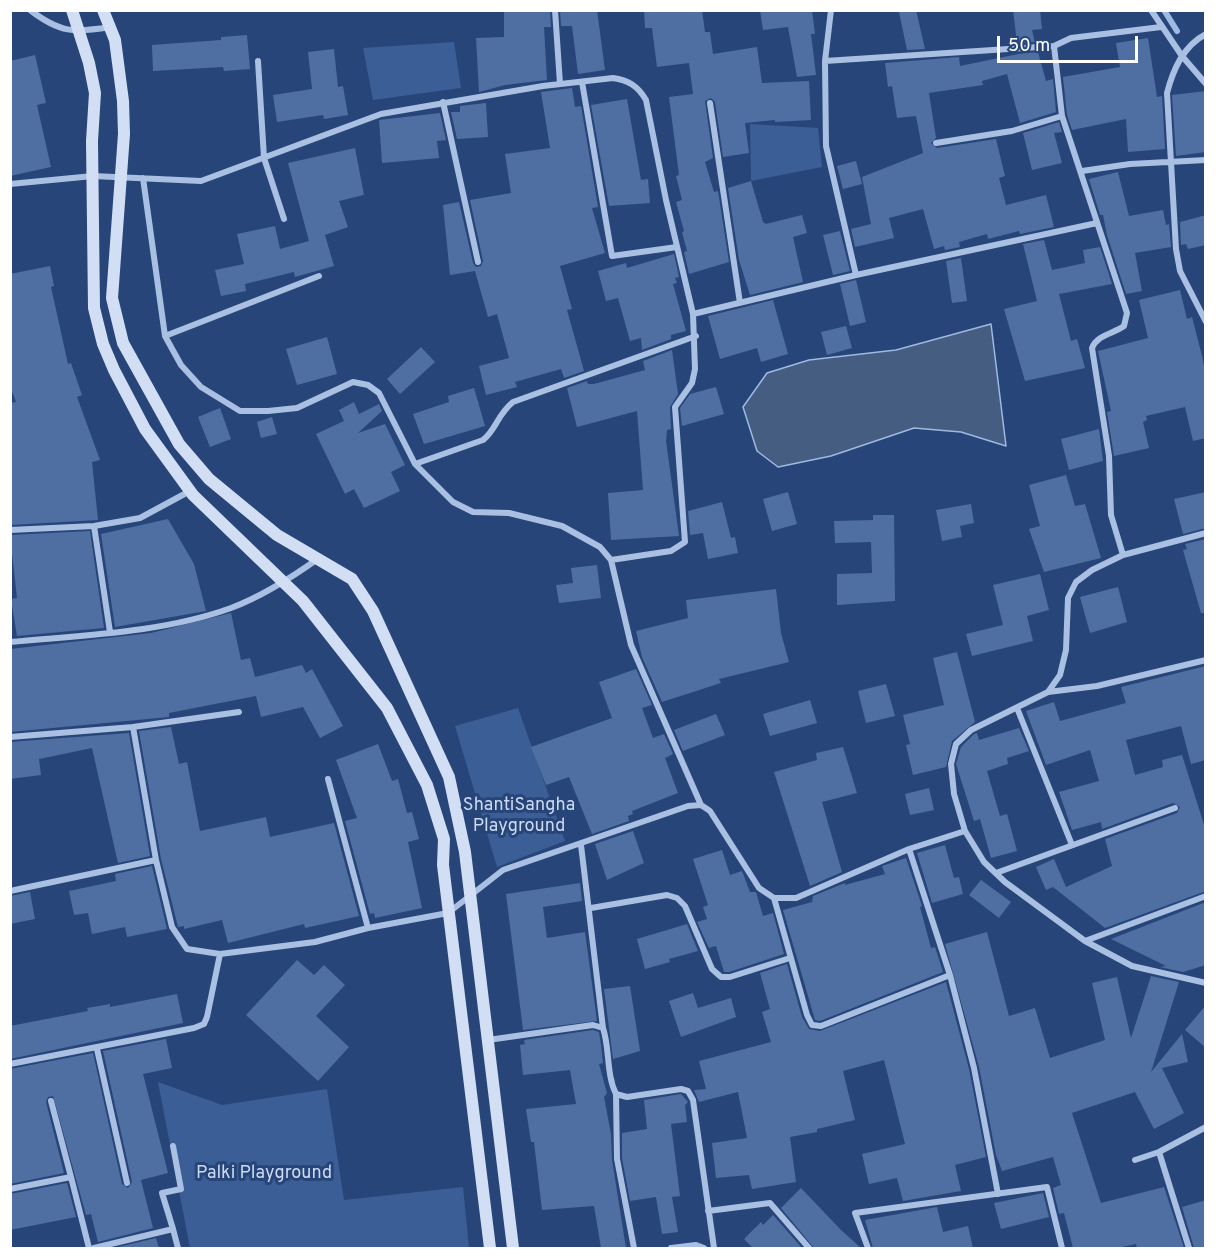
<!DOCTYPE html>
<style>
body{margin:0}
#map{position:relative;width:1216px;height:1259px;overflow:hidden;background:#274578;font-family:Overpass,sans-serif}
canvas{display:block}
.frame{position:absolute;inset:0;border:12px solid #fff;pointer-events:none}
.scale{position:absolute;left:997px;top:36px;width:141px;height:27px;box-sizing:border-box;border:3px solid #fff;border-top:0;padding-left:8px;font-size:18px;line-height:21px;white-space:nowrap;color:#fff;-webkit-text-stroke:4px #274578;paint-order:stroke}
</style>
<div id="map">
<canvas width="1216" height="1259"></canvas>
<div class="frame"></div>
<div class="scale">50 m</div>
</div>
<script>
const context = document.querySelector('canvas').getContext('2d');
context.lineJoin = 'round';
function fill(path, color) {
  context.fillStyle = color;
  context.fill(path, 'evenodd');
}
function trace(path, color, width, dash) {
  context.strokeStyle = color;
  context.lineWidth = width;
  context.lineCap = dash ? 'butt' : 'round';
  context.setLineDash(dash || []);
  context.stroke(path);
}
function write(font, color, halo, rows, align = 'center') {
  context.font = font + ' Overpass,sans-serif';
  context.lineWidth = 6;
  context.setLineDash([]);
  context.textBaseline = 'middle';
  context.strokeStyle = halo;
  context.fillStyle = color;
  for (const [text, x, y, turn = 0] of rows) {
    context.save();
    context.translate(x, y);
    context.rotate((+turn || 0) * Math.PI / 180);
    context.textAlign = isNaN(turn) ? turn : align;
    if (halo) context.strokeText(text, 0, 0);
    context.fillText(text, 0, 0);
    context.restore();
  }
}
const green = new Path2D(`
 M454 42 461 88 373 100 363 48Z
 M750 124 818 128 822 167 751 181Z
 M518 708 565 841 497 867 455 726Z
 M158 1082 222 1105 327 1089 344 1200 463 1187 469 1248H190Z`);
const water = new Path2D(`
 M991 324 1006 446 961 432 914 428 831 456 778 467 757 451 743 407 767 373 809 360 896 350Z`);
const stream = new Path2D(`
 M1164 10 1177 31`);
const building = new Path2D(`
 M504 10H550L551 27H544L547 80 505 85 479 92 476 38 504 37Z
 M560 10H597L605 70 578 74 572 26H561Z
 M644 10H702L705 32H710L713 54 757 47 762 83 809 81 811 120 775 122V120L745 123 749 153 723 157 715 102 711 98 705 101 713 158 705 162 714 192 718 191 729 262 689 274 684 252 687 251 682 232 684 231 676 202 682 200 676 176 679 175 669 97 693 94 689 63 657 67 652 28H645Z
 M760 10H812L815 34H811L816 75 797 77 788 27 763 30Z
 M916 10 925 49 907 50 899 12Z
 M1013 10H1040L1042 29 1032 30 1035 42 1017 43Z
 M247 35 250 69 224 71 223 67 153 71 152 45 221 40V37Z
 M1148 38 1157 97 1162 96 1165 149 1128 152 1126 119 1072 130 1067 115 1063 77 1120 67 1116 43Z
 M334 49 338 87 343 86 348 115 324 119 323 115 277 122 273 95 312 89 308 52Z
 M1038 52 1046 81 1053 79 1056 112 1020 123 1007 74 982 81 983 85 929 93 936 138 931 143 937 148 996 139 1005 176 999 178 1006 205 1046 195 1054 227 1020 234 1019 231 988 239 987 234 959 242 960 247 945 250 944 246 934 249 923 209 889 218 894 238 855 247 851 229 871 224 862 177 923 153 916 116 897 118 892 86 888 87 885 63 959 57 960 66 1018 54Z
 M35 55 46 103 37 105 51 167 10 176V61Z
 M572 88 575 107 581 106 598 207 592 208 605 253 560 266 572 309 567 310 584 371 564 378 561 369 515 382 517 387 486 395 479 366 509 358 497 314 488 317 475 271 450 275 443 205 459 202 473 263 476 267 481 266 483 261 470 200 511 193 505 154 550 148 541 92Z
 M1206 91V152L1176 156 1172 95Z
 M627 99 641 180 648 179 650 203 609 206 591 105Z
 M486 103 488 137 457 139 451 112H460V106Z
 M440 113 446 140 437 141 439 158 382 163 379 120Z
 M1059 122 1062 132 1054 133 1062 163 1032 170 1023 133Z
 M355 148 364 195 339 201 348 227 325 235 334 266 295 277 294 272 245 284 246 291 221 296 215 270 244 264 237 234 275 226 280 249 309 241 288 163Z
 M856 161 862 184 843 189 837 166Z
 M1118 172 1129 216 1163 210 1166 225 1169 224 1171 247 1135 253 1142 291 1126 294 1107 235 1103 215H1100L1089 179Z
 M751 181 763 222 766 224 802 215 807 233 793 237 803 282 750 295 739 260 728 188Z
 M1206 215V245L1188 249 1186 244 1181 245 1180 222Z
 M840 231 850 271 833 275 823 235Z
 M1044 240 1052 270 1085 263 1083 250 1100 247 1112 284 1059 294 1071 341 1077 339 1085 368 1025 381 1004 309 1037 301 1023 244Z
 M674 254 679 277 675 278 677 283 673 284 686 331 671 335V339L642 350 641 338 630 341 618 298 606 301 598 271 626 263 627 268Z
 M961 258 967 301 952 303 946 261Z
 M50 266 54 286 51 287 68 364 71 363 82 395 77 397 100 460 92 462 98 520 10 525V403L16 402 10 386V274Z
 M856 280 866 322 850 326 840 284Z
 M1180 290 1187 319 1192 317 1202 356 1206 376V438L1193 441 1185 407 1146 416 1147 420 1143 422 1149 448 1114 456 1107 412 1111 411 1098 351 1148 338 1139 300Z
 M773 300 788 354 761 362 757 348 720 359 708 316Z
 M846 326 852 348 827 355 821 332Z
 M327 337 337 374 297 385 286 349Z
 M421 347 435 362 400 394 387 379Z
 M672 350 678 394 670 407 671 429 667 430 666 441 679 536 611 540 608 493 643 490 637 411 577 427 567 388 587 381 588 384H594L645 370 643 361Z
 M716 387 724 414 682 426 680 408 690 394Z
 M474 388 485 426 424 444 413 414 449 402 448 396Z
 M354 402 359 414 379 404 382 411 358 433 385 424 405 465 391 472 400 491 364 508 354 489 345 494 316 434 344 421 339 410Z
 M220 408 231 439 210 447 198 417Z
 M272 417 277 434 261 438 257 422Z
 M1099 429 1103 461 1069 470 1061 439Z
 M1066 475 1075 506 1085 504 1101 558 1044 572 1029 529 1040 526 1029 485Z
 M788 492 797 524 772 531 763 499Z
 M1206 492V528L1183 534 1174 499Z
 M722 502 731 538 735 537 738 553 708 559 703 533 690 535 688 511Z
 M971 504 974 523 960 526 962 537 942 541 936 510Z
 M873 515H894L895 601 837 605V574L872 573 871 542 835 543 834 521 873 520Z
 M168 519 194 564 206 611 115 627 101 534Z
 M90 531 104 628 17 636 11 599 17 598 10 535Z
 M1206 539V613H1201L1183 550 1187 549 1185 544Z
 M597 565 601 598 559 603 556 585 573 583 571 568Z
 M1040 574 1049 610 1027 616 1033 641 972 656 966 634 1003 625 993 585Z
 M1118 587 1127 622 1090 633 1080 597Z
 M776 589 781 633 789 662 719 679 721 683 662 702 642 657 636 631 688 618 686 600Z
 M231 613 241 660 250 658 255 677 302 665 306 673 312 669 343 726 320 738 303 707 261 717 256 696 169 713V717L10 732V649L151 633Z
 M957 652 975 722 952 741 946 767 913 775 906 745 910 744 903 715 944 705 933 658Z
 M1206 666V760L1191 764 1181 726 1126 740 1135 775 1163 767 1162 760 1182 755 1206 831V891L1105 928 1053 887 1046 890 1036 867 1054 859 1066 887 1112 866 1105 839 1177 813 1180 807 1173 803 1102 829 1101 822 1072 830 1059 792 1099 781 1090 750 1046 765 1026 711 1054 702 1060 721 1126 703 1121 687Z
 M636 669 652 705 642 708 653 738 664 734 673 754 665 758 678 793 632 811 633 814 628 816 629 821 592 834 569 777 546 785 531 747 612 718 599 682Z
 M886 684 895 716 866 723 858 691Z
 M810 700 817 723 770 736 763 714Z
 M716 714 725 735 683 751 674 730Z
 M171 727 179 764 187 762 200 831 266 817 270 837 334 823 359 916 305 928 304 924 228 943 222 920 184 929V926L178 927 161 859 139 731Z
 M1019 728 1029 751 1007 758 1008 764 987 771 1000 816 1007 814 1017 851 991 858 980 819 974 821 956 764 961 747 974 734 977 733 979 740Z
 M129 733 150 856 118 863 92 748 39 759 41 775 10 779V742Z
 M378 744 392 781 398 779 407 813 412 812 419 839 408 842 422 908 375 918 374 913 370 914 345 821 357 818 336 760Z
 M843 747 857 793 822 802 842 872 810 886 774 772 817 760 816 753Z
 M929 788 934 810 910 815 905 794Z
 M633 831 644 863 607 880 595 844Z
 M945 845 954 878 959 877 963 894 932 903 917 853Z
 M722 850 730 875 742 871 750 892H756L763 916 773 913 784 954 729 972H724L716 946 709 948 697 922 707 919 703 907 708 905 693 859Z
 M906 858 922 906 920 907 931 948 935 947 943 972 820 1021 815 1020 783 910 812 902 813 896 845 883V885L885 874 882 866Z
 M152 866 167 929 127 937 125 927 92 934 88 913 74 915 69 891 116 881 115 874Z
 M981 880 1011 902 999 918 969 895Z
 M580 883 582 901 543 907 547 938 585 932 597 1021 523 1030 506 894Z
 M30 892 35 919 10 924V896Z
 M1206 902V965L1183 972 1160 967 1166 966 1111 939Z
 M687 924 698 951 669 959 670 962 645 969 637 939Z
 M987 932 1009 1016 1035 1008 1050 1058 1105 1040 1092 983 1117 977 1131 1038 1151 976 1179 982 1151 1072 1182 1034 1188 1062 1162 1068 1184 1113 1154 1129 1135 1092 1072 1113 1101 1203 1164 1187 1184 1248H1137L1136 1244 1117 1248H1073L1064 1213 1059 1214 1053 1188 1061 1185 1053 1157 1002 1171 996 1155 979 1067 945 944Z
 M297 960 314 975 324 965 345 985 316 1016 349 1047 318 1081 246 1015Z
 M787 964 802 1017 809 1029 820 1031 946 982 969 1069 986 1157 955 1165 961 1191 903 1201 897 1178 869 1184 862 1154 905 1144 884 1060 843 1071 855 1120 817 1129V1132L790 1137 796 1182 752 1189 749 1175 716 1178 712 1143 747 1138 738 1092 699 1102 694 1090 706 1089 699 1061 771 1042 762 1012 770 1009 760 973Z
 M630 986 640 1051 613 1059 604 989Z
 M693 993 698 1008 731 998 736 1017 681 1037 669 1001Z
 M177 994 183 1023 10 1059V1026L88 1011 87 1008 110 1004V1007Z
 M1206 1005V1048L1185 1030Z
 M593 1030 599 1032 601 1045 603 1063 599 1064 607 1093 604 1097 611 1134 612 1160 626 1248H601L594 1206 542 1210 534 1142H531L526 1109 576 1104 570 1070 523 1075 520 1045 525 1044 524 1040Z
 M166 1039 172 1068 143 1074 168 1173 141 1180 153 1228 98 1242 91 1214 86 1215 53 1096 48 1097 46 1102 64 1173 10 1184V1069L93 1053 122 1184 128 1188 132 1182 103 1051Z
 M681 1094 688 1102 685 1105 687 1122 671 1124 680 1196 672 1197 678 1232 662 1234 656 1197 630 1201 622 1158V1133L647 1129 644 1100Z
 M67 1183 76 1217 10 1230V1194Z
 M801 1188 841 1230 861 1248H814L781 1208Z
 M1043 1193 1049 1217 1001 1229 994 1203Z
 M1206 1200V1248H1194L1182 1207Z
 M937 1207 943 1232 968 1226 973 1248H873L865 1220Z
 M773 1215 802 1248H753L744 1239 761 1222 763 1225Z
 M156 1238 159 1248H114Z`);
const minor = new Path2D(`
 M30 10C60 33 74 33 110 27
 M555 10 560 84
 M1151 10 1182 56 1206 84
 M1206 34C1183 46 1173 70 1167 93L1176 249 1180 271 1206 322
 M258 61 264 158 284 219
 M825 61 1054 46
 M582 82 612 256 677 247
 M443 102 478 262
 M710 103 740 303
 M936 143 1012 131 1062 116
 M1082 171 1130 164 1206 160
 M143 178 165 336 181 365 201 387 240 411H268L297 408 353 382 368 385 379 393 415 464 453 502 473 512 509 513 562 526 600 547 611 560
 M10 184 93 176 201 181 381 114 543 86 613 78C628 80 638 86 646 100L666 200 693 314
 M856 275 1097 223
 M165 336 319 276
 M415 464 483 440C496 430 497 415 513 402L696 336
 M94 526 110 632
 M10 530 94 526 140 518 190 491
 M1206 533 1123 555 1092 570 1076 582 1068 598 1066 650 1060 675 1048 692 971 730 956 744 951 764 954 794 965 831 984 862 1005 882 1085 941 1132 966 1206 983
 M1123 555 1111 515 1109 456 1092 348C1097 335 1113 334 1124 326L1127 313 1062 116 1054 46 1071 38 1161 27
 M10 642C83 635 162 633 231 608 263 596 291 578 319 558
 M1048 692 1097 686 1206 660
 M1017 708 1072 845
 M133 727 156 860
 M10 737 133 727 239 712
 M328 779 368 928
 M701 805 631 645 611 560 671 551 685 542 675 407 692 383 695 369 693 314 856 275 826 146 825 61 831 10
 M581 845 603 1028
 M909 849 950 975 974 1068 998 1194
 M996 873 1175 808
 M10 891 156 860 172 927 187 949 220 954
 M774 898 807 1015 812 1025 821 1026 950 975
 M591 908 667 895 677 898 685 906 712 969 721 977H730L790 958
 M1085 941 1206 896
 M488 1040 593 1025 603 1028C610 1049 606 1074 616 1094L627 1097 681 1089 688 1091 693 1100 714 1248
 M97 1049 127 1183
 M10 1064 194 1028 204 1024 207 1017 220 954 315 942 368 928 448 913 503 870 688 806 701 805 710 811 759 888 774 898H796L909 849 965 831
 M616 1094 617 1159 634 1248
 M51 1101 71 1177
 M173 1146 181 1189 162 1193 173 1229
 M1159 1152 1189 1248
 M1135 1160 1159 1152 1206 1127
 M10 1189 71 1177 89 1248
 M708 1211 770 1203 809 1248
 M94 1248 173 1229 178 1248
 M671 1248 696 1245 704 1248
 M868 1248 855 1213 1047 1187 1062 1248`);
const secondary = new Path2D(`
 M72 10 89 63 95 93 92 141 94 308 103 344 114 370 145 429 193 495 303 601 387 708 427 785 444 839 443 865 490 1248
 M103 10 115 40 123 101 124 134 112 298 123 343 179 444 209 479 277 535 352 579 373 611 449 777 465 852 513 1248`);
const parkNames = [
 ["ShantiSangha",519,806],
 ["Playground",519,827],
 ["Palki Playground",264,1174]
];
fill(green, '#3b5e96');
fill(water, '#465d82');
trace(water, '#9ebae3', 1.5);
trace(stream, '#9ebae3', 6);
fill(building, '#4f6fa2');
trace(minor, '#a9c0e3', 6);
trace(secondary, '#d2def3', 12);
write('18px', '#ccdbf3', '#274578', parkNames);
</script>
